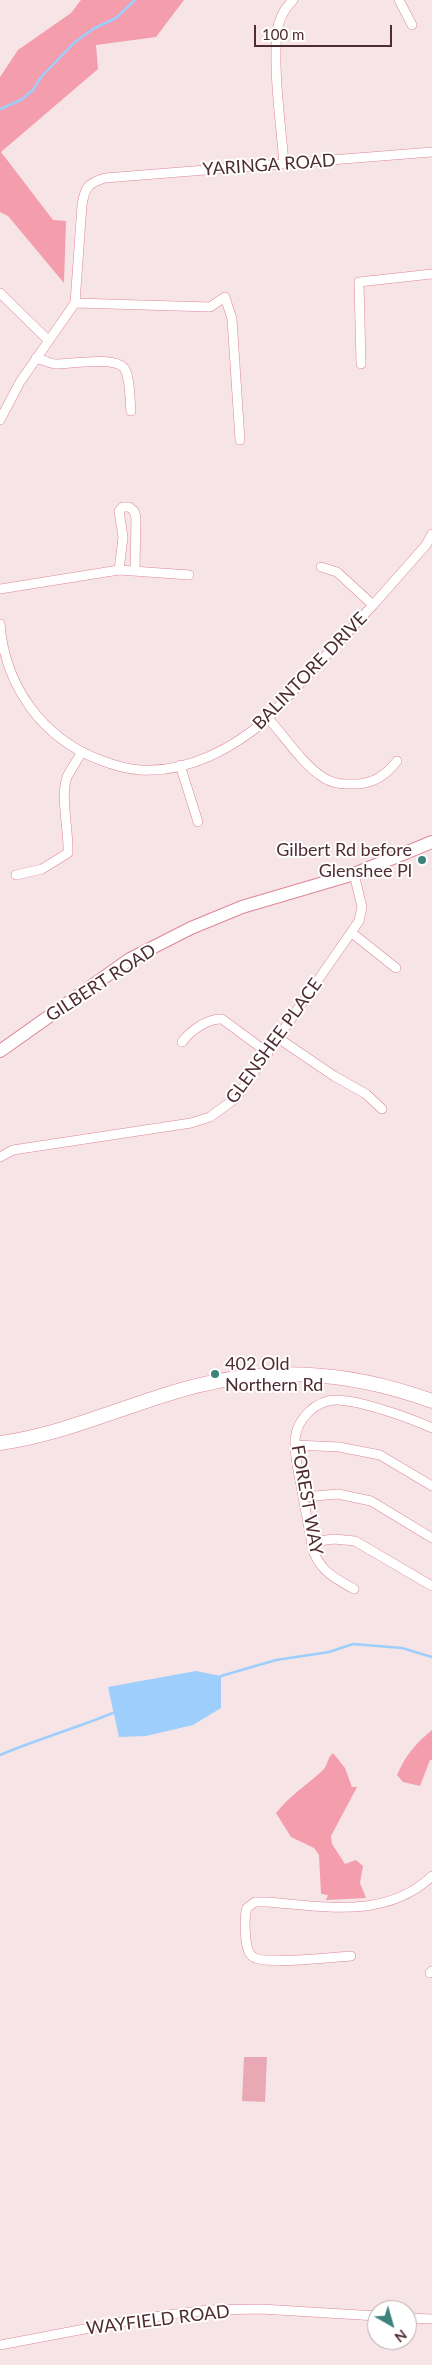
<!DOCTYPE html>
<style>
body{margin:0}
#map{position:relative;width:432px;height:2365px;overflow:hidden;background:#f7e4e7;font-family:Lato,sans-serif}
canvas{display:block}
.north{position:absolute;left:367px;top:2300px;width:50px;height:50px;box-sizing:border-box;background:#fff;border:1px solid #b9aaad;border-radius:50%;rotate:142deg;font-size:14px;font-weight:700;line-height:20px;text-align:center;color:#4f2b32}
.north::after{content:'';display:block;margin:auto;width:18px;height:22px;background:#3b827b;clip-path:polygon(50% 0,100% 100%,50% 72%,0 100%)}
.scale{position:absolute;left:254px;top:25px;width:138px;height:22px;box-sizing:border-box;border:2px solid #4f2b32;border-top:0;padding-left:6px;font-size:15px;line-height:18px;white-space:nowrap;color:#4f2b32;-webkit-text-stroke:4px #fff;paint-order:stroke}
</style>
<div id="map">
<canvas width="432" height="2365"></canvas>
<div class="north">N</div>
<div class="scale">100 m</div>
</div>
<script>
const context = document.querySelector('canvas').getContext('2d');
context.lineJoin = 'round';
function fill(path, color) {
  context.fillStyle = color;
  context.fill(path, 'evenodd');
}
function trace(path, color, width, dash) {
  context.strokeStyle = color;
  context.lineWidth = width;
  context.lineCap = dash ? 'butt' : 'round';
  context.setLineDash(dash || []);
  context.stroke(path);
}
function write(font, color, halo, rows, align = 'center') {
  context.font = font + ' Lato,sans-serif';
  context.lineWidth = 4;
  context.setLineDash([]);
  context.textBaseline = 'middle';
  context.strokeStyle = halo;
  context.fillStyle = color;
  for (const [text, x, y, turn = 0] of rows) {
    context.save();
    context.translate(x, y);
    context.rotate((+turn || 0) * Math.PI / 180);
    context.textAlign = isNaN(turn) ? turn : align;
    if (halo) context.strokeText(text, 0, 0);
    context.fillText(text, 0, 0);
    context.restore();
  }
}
const green = new Path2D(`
 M244 2057H267L265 2102 242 2101Z`);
const forest = new Path2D(`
 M81 0H184L156 37 96 45 98 69 1 152 53 220 66 221 64 283 8 216 0 212V77L18 50 71 13Z
 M432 1730V1760H430L420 1786 403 1782 397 1775C405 1756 416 1743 432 1730Z
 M333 1753 345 1768 352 1787H357L331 1836 332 1844 345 1864 356 1860 363 1866 360 1883 366 1898 326 1900 328 1895 321 1894 319 1855 314 1848 291 1837 276 1813C289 1796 307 1785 323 1770 328 1765 327 1758 333 1753Z`);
const water = new Path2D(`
 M196 1671 221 1676V1708L193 1725 146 1736 119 1737 108 1687Z`);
const stream = new Path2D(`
 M0 109 21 100 33 90 41 77 75 42 93 29 116 18 135 0
 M221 1676 276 1660 329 1652 353 1644 402 1648 432 1657
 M0 1755C38 1739 76 1728 113 1713`);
const street = new Path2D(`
 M399 0 412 25
 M284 164C281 125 273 71 277 33 278 20 284 9 293 0
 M0 293 48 340
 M75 303 210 307 225 297 232 319 240 440
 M36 358C42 360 49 363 55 364 71 364 114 356 124 368 130 375 130 402 131 411
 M361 364 359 282 432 274
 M0 420 20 382 75 303 82 205C85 187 88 183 105 178L432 152
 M321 567 337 572 373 605
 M119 570 123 537 119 511 123 507H129L134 511 136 517 135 570
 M0 589 119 570 189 575
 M0 624C5 686 42 738 100 760 113 765 126 769 140 770 188 773 234 748 268 718L373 605 426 545 432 534
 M268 718C284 736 304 766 324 778 335 785 346 784 358 784 375 783 387 774 397 761
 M180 765 198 822
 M16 875 42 869 68 853C69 831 60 796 67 777 71 769 77 761 81 753
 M352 933 396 968
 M278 1038 334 1076 366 1094 382 1109
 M182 1042C190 1031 208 1018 222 1019L268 1053
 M0 1157 13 1150 191 1123 210 1117 236 1098 359 921 362 907 354 874
 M296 1445 339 1447 380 1455 432 1486
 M303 1497 338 1494 371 1501 432 1538
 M311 1542 334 1539 355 1541 432 1586
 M354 1589C336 1579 322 1572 314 1553 309 1530 305 1508 301 1485 298 1470 294 1454 295 1439 297 1419 316 1400 336 1400 360 1400 410 1418 432 1428
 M351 1956C333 1957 262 1966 252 1956 244 1950 244 1917 247 1908L255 1902H266C323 1906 386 1920 432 1876
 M430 1973 432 1971
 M407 2318 432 2319
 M0 2345 137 2319 208 2310 261 2309 377 2316`);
const secondary = new Path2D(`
 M0 1051 130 959 191 928 242 907 354 874 432 842`);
const primary = new Path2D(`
 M0 1443C59 1435 115 1410 171 1393 261 1365 344 1369 432 1401`);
const markers = [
 [422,860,5,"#3b827b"],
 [215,1374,5,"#3b827b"]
];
const streetNames = [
 ["YARINGA ROAD",269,165,-4],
 ["BALINTORE DRIVE",310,671,-46],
 ["GILBERT ROAD",101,983,-33],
 ["GLENSHEE PLACE",274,1041,-54],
 ["FOREST WAY",307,1500,80],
 ["WAYFIELD ROAD",158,2320,-7]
];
const poiNames = [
 ["Gilbert Rd before",412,850],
 ["Glenshee Pl",412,871],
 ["402 Old",225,1364,"left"],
 ["Northern Rd",225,1385,"left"]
];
fill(green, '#e9a9b4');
fill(forest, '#f39dad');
fill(water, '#9dcefc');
trace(stream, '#9dcefc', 2.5);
trace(street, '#dd8697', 10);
trace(secondary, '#dd8697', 14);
trace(primary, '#dd8697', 15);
trace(street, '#fff', 9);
trace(secondary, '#fff', 12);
trace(primary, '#fff', 14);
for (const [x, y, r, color] of markers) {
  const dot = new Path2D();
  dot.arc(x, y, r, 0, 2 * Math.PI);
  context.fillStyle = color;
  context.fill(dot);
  trace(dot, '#fff', 2);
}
write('18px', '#4f2b32', '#fff', streetNames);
write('18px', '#4f2b32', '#fff', poiNames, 'right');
</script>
